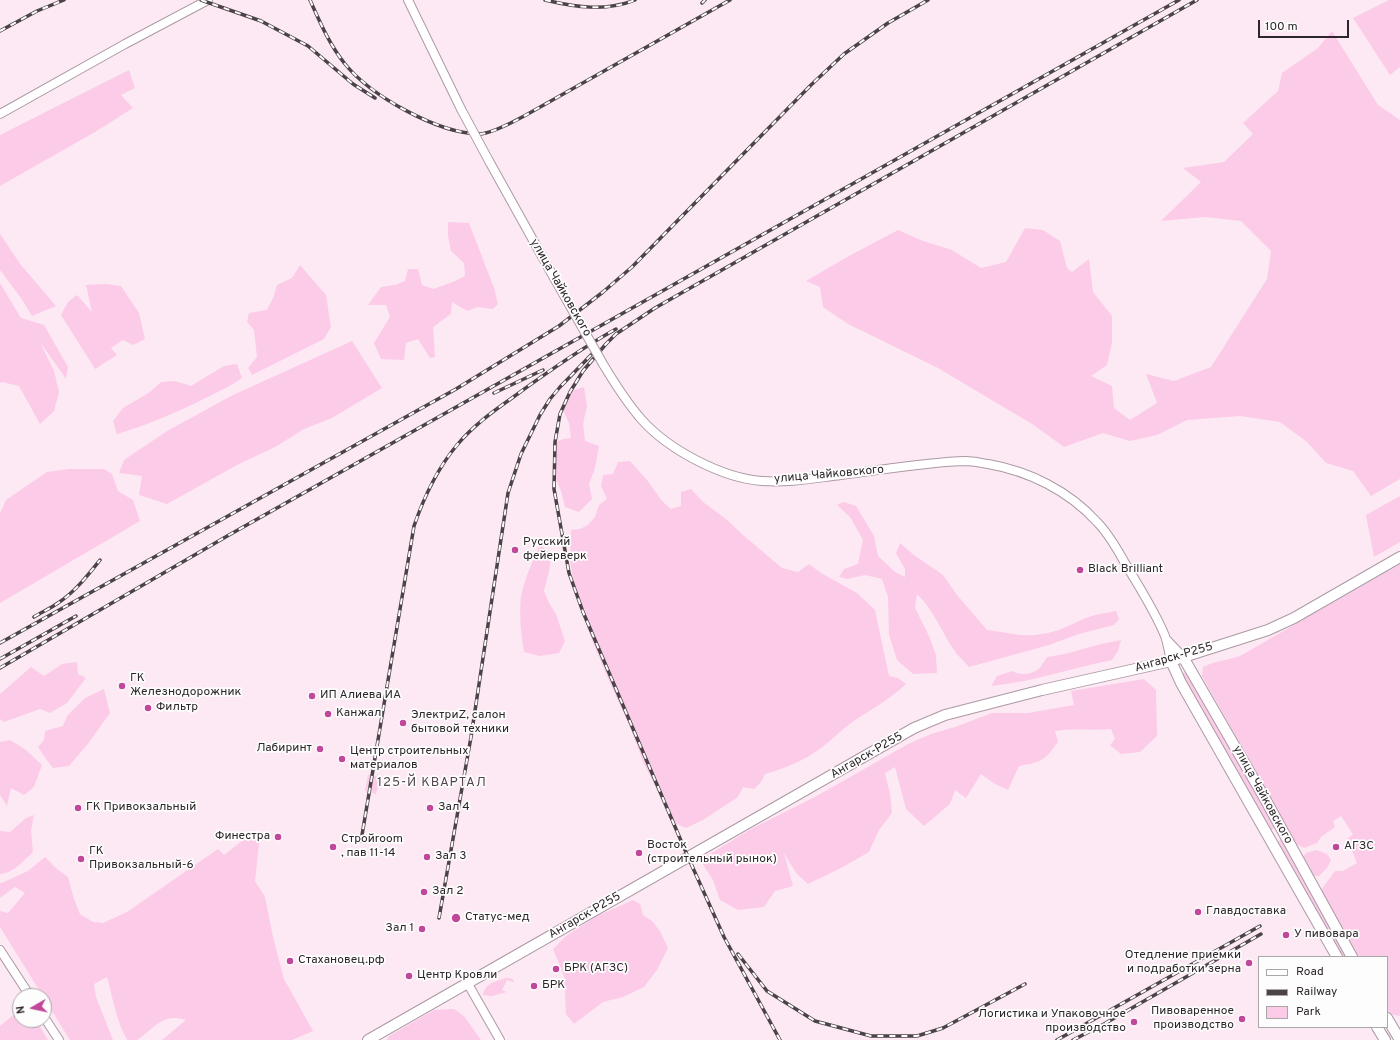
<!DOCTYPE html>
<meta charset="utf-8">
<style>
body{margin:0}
#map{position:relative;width:1400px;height:1040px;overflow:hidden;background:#fde9f4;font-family:Overpass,sans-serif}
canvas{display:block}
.legend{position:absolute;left:1258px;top:956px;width:130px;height:72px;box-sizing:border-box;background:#fdfdfd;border:1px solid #aaa7a9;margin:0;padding:5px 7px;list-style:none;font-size:12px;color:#2d262a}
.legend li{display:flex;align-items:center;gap:8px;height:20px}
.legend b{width:20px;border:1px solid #aaa7a9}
.north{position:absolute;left:12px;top:988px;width:40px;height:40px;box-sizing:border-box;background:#fdfdfd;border:1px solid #aaa7a9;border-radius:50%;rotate:261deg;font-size:11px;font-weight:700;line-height:16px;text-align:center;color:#2d262a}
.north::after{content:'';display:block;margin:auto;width:14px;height:18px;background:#c1479a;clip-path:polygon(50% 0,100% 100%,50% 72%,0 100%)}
.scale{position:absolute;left:1258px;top:20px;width:91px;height:18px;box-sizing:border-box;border:2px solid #2d262a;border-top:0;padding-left:5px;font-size:12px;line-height:14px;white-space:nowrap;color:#2d262a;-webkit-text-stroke:3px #fdfdfd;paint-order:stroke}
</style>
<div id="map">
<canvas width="1400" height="1040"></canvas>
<ul class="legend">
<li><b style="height:5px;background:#fff"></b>Road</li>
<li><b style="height:5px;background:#4c4348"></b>Railway</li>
<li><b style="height:11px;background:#fccbe8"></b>Park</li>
</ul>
<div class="north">N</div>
<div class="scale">100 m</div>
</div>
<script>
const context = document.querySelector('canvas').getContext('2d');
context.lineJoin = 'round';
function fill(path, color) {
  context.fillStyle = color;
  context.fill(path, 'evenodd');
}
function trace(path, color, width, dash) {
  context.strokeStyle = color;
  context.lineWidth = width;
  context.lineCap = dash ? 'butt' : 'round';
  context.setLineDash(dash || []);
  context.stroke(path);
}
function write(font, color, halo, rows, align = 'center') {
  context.font = font + ' Overpass,sans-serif';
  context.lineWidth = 3.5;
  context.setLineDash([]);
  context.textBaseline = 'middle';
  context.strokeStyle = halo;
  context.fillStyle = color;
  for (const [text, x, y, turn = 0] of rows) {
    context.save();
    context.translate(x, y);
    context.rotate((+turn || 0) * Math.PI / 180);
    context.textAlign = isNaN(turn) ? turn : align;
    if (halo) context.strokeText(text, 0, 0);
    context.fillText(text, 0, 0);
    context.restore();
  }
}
const green = new Path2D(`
 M1389 0H1400V67L1390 75 1353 18Z
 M1332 31 1378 105 1400 120V479L1371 496 1353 471 1326 463 1307 442 1280 422 1240 416 1187 420 1157 435 1130 441 1103 433 1064 447 1032 424 938 368 848 324 823 307 820 287 806 281 849 256 898 230 923 241 952 250 981 268 1006 262 1025 228 1043 230 1060 241 1067 268 1072 272 1089 259 1093 292 1112 316V343L1107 365 1091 376 1112 386 1114 408 1130 420 1157 403 1146 374 1174 381 1211 367 1267 279 1271 251 1241 221 1205 217 1161 221 1201 182 1183 168 1224 162 1253 134 1243 123 1278 91 1282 73 1318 48Z
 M129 70 135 88 121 95 133 108 95 132 0 186V135Z
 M448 222 469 223 494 288 498 304 493 309 478 307 467 311 452 302 451 314 433 327 435 357 430 358 418 339 406 343 404 360 381 359 374 343 390 317 386 305H368L381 287 395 285 405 281 408 269H418L422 285 433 289 453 282 465 276 464 263 451 251 448 236Z
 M0 234 21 265 56 306 32 316 21 298 0 270Z
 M300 265 326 295 331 327 324 339 252 375 248 368 257 357 254 330 247 322 249 313 267 310 273 298 277 285 292 278Z
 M0 283 21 318 44 325 68 367 66 379 40 342 54 371 59 392 54 411 40 424 19 386 2 382 0 383Z
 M105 284 121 286 139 313 145 339 133 345 123 340 111 348 117 355 95 369 61 315 68 302 77 295 92 312 86 285Z
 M352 341 382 388 332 418 304 429 275 447 237 465 167 504 139 495 142 476 119 473 124 460 167 431 233 395Z
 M237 364 242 378C228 388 213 394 198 402 172 414 145 426 117 434L113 421 123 408 150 392 161 382 175 381 191 386 224 366Z
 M584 387 587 406 583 424 585 441 599 446 595 468 589 484 592 499 579 512 565 507 561 491 555 477 554 443 563 439 571 438 569 423 563 410 570 391Z
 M630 461 647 480 662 501 671 509 681 506V492L691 489 703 502 726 519 743 535 782 568 798 572 809 564 821 573 857 593 875 610 889 676 898 678 906 684C890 699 872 709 854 721 842 729 832 740 821 748 804 761 785 768 765 774L761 782 754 789 743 787 738 797 703 820 686 828 677 824 672 819 644 764 630 727 610 683 588 630 573 580 570 561 571 530 580 529 588 525 595 517 599 505 607 499 601 486 603 475 613 474 618 462Z
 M69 469H104L112 474 118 491 133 500 140 521 0 603V513L6 500 47 472Z
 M1400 496V542L1374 557 1366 515Z
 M844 502 856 506 874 536 878 556 895 572 905 577V569L896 553 900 543 914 555 943 575 957 595 987 630C1005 632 1024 638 1042 634 1058 632 1072 624 1086 618 1096 614 1106 613 1116 611L1119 619 1114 625 1079 634 1049 645 969 667C965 662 960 658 956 653 942 634 935 611 917 594L915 608 929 636 936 655 937 673 913 674 897 660 889 635 888 597 882 579 865 575 847 579 839 577 844 569 858 564 863 540 850 517 837 505Z
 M540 544C542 547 548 550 549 554 553 563 546 582 544 591L549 603 556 614 565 641 559 653 540 656 524 652C521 634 519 615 521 597 524 579 533 561 540 544Z
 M1400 564V1016L1390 1014 1387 1009V957H1358L1321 890 1335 871H1343L1357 863 1347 839 1353 834 1341 816 1333 821 1335 827 1321 837 1317 843 1304 848 1296 844 1202 676 1203 667C1215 661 1228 660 1240 656Z
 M1121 640 1118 651 1112 660C1071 668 1032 682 991 686L997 676 1012 671C1019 675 1030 675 1037 670 1041 668 1044 661 1047 657L1065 654 1097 645Z
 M77 662 78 674 86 678 67 703 50 713 40 709 4 722 0 719V694L31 667 44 676 62 664Z
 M1187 671 1275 828 1269 831 1181 675Z
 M1144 679 1156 690 1157 736 1140 752 1121 754 1110 745 1115 739 1111 729C1092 731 1074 728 1055 731L1058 742C1044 761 1042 762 1019 766L1008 790 995 784 981 774 966 798 955 790 950 804 924 826 906 809 895 767 885 773 890 794 892 813 879 830 869 852 841 868 808 884 796 873 784 853 793 886 775 891 764 907 738 910 720 900 713 880 700 860 751 829 815 797 908 744 931 734 955 727 992 713H1028L1074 705 1071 691Z
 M104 689 110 713 87 745 69 766 53 768 46 759 38 747 44 740 45 731 63 726 67 716 85 698Z
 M10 740 26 750 42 765 34 787 24 795 11 788 7 806 0 795V742Z
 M368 775 417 782 416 784 380 778 376 794 365 791Z
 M34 815 31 830 33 852C23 861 14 873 0 874V831L10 832 26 818Z
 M252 833 260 834 255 881 265 897 273 937 284 979 313 1031 292 1040H162L186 1020C162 1012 154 1029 137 1040H127C116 1020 113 998 107 977L94 984 96 997 113 1040H70L0 927V911L8 913 25 893 15 887 0 898V883L4 882 28 871 45 857 57 869 68 877 74 899 80 914 93 922 103 923 127 912 218 849 224 855Z
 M1282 839 1349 957H1341L1276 843Z
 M1317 850 1327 854 1331 860 1327 868 1319 876H1312L1303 857 1306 853Z
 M633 900 640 904 643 915 652 921 660 931 668 948 657 970 644 987 623 997 603 1002 574 1024 566 1014 564 976 553 949 566 936 597 916Z
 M505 978H509L514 980 513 982 507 980 502 990 507 992 492 996 483 995C485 983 495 982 505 978Z
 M454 1009 464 1016 481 1040H387L389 1036 434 1010Z
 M18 1011H20V1020H36L48 1040H0V1026Z`);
const minor = new Path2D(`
 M408 0 461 109
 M0 114 125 44 208 0
 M489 161 553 276
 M603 364C615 384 627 403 642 420 669 450 722 478 762 481 789 483 815 478 841 475 882 470 925 462 966 461 973 461 981 463 988 464 1029 471 1069 491 1097 522 1109 534 1117 549 1125 563 1139 587 1155 611 1165 636 1168 644 1169 653 1171 661
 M1166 639 1183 657
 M0 950 30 996
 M468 984 500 1040
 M44 1017 59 1040`);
const major = new Path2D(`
 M1183 657 1264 797 1352 957
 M1171 661 1181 683 1337 957
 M1387 1018 1400 1040
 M1377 1027 1385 1040
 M368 1040 914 728 945 715 1042 690 1171 661 1268 630 1294 618 1400 557`);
const rail = new Path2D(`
 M201 0 261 21 308 46 353 84 375 98
 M310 0C320 22 329 44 345 64 371 96 437 133 479 134 491 134 515 121 526 115L730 0
 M545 0C575 7 606 12 635 0
 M702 3 705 0
 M0 31 37 11 64 0
 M494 393 543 370
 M34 617C42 612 51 608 58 603 75 592 88 575 100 560
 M0 643 456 389 559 326 603 292 632 267 811 85 844 54 888 23 928 0
 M0 659 76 616
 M0 668 229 535 1179 0
 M361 841 414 526C424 497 437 469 457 445 473 426 492 412 512 398 546 373 580 349 616 329
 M439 918 471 737 508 493 521 454 540 415 550 399 560 387 593 353
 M738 954 767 991 815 1021 871 1036H917L943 1028 1025 984
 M780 1040 724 937 688 857 583 612 569 573 554 489 555 442 560 414 570 392 583 371 606 344 616 334 655 308 1197 0
 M1057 1040 1260 926
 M1073 1040 1104 1024 1261 934`);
const minorBridge = new Path2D(`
 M461 109 489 161
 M553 276 603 364`);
const markers = [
 [515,550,4,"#c1479a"],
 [1080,570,4,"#c1479a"],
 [122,686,4,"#c1479a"],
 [312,696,4,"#c1479a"],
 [148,708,4,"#c1479a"],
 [328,714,4,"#c1479a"],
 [403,723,4,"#c1479a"],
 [320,749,4,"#c1479a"],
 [342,759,4,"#c1479a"],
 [78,808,4,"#c1479a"],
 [430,808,4,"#c1479a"],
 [278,837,4,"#c1479a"],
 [333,847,4,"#c1479a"],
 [1336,847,4,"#c1479a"],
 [639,853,4,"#c1479a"],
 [427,857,4,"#c1479a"],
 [81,859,4,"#c1479a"],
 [424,892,4,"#c1479a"],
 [1198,912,4,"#c1479a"],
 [456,918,5,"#c1479a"],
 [422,929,4,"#c1479a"],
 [1286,935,4,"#c1479a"],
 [290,961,4,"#c1479a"],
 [1249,963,4,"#c1479a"],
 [556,969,4,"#c1479a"],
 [409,976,4,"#c1479a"],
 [534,986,4,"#c1479a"],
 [1242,1019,4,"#c1479a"],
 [1134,1022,4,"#c1479a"]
];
const streetNames = [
 ["улица Чайковского",560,288,60],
 ["улица Чайковского",829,475,-5],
 ["Ангарск-Р255",1174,658,-16],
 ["Ангарск-Р255",867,756,-30],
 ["улица Чайковского",1262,795,61],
 ["Ангарск-Р255",585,916,-30]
];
const poiNames = [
 ["Русский",523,543],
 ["фейерверк",523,557],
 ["Black Brilliant",1088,570],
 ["ГК",130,679],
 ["Железнодорожник",130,693],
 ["ИП Алиева ИА",320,696],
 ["Фильтр",156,708],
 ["Канжал",336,714],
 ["ЭлектриZ, салон",411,716],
 ["бытовой техники",411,730],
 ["Лабиринт",312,749,"right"],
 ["Центр строительных",350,752],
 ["материалов",350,766],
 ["ГК Привокзальный",86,808],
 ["Зал 4",438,808],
 ["Финестра",270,837,"right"],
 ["Стройroom",341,840],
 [", пав 11-14",341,854],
 ["Восток",647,846],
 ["(строительный рынок)",647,860],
 ["АГЗС",1344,847],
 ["ГК",89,852],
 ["Привокзальный-6",89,866],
 ["Зал 3",435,857],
 ["Зал 2",432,892],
 ["Главдоставка",1206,912],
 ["Статус-мед",465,918],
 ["Зал 1",414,929,"right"],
 ["У пивовара",1294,935],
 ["Отедление приемки",1241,956,"right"],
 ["и подработки зерна",1241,970,"right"],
 ["Стахановец.рф",298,961],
 ["БРК (АГЗС)",564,969],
 ["Центр Кровли",417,976],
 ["БРК",542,986],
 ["Пивоваренное",1234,1012,"right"],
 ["производство",1234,1026,"right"],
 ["Логистика и Упаковочное",1126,1015,"right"],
 ["производство",1126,1029,"right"]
];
const neighbourhoodNames = [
 ["125-Й КВАРТАЛ",432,783]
];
fill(green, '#fccbe8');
trace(minor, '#ab99a4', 10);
trace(major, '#ab99a4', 12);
trace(minor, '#fff', 8);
trace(major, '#fff', 10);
trace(rail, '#4c4348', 3.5);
trace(rail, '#fdfdfd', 2, [6]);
trace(minorBridge, '#ab99a4', 10, []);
trace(minorBridge, '#fff', 8);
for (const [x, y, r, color] of markers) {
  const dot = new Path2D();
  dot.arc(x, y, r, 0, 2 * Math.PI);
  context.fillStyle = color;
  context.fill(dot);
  trace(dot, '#fdfdfd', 1.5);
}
write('12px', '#2d262a', '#fdfdfd', streetNames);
write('12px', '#2d262a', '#fdfdfd', poiNames, 'left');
context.letterSpacing = '1px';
write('13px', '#54444d', '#fdfdfd', neighbourhoodNames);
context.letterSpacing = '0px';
</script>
